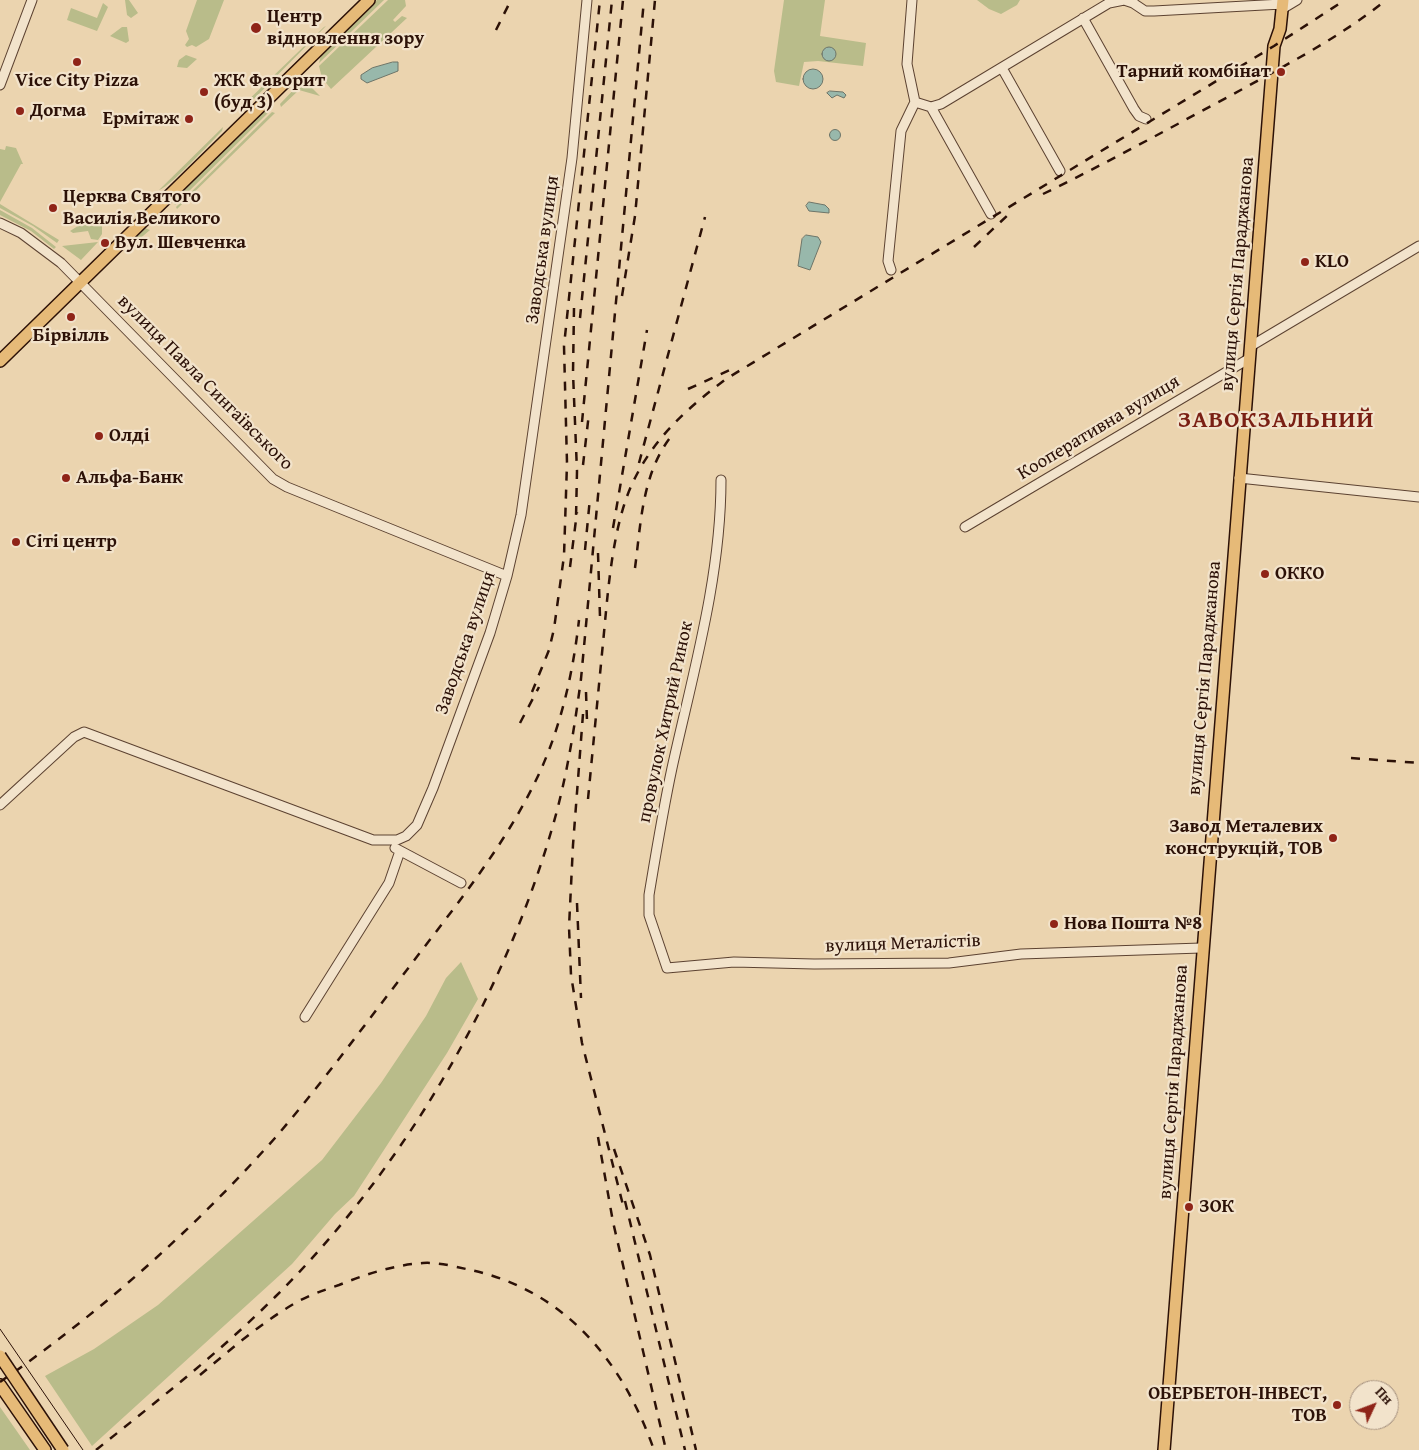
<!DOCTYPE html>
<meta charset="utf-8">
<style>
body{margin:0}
#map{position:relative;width:1419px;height:1450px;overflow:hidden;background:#ebd4af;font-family:"Gentium Book Plus",serif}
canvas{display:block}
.north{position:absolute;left:1349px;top:1380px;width:50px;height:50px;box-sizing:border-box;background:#f2e3cb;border:1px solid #a38f7d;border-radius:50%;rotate:47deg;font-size:14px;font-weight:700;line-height:20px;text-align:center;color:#2c1107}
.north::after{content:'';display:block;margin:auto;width:18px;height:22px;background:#8f2418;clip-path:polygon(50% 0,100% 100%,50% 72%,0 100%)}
</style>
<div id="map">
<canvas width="1419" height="1450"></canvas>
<div class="north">Пн</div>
</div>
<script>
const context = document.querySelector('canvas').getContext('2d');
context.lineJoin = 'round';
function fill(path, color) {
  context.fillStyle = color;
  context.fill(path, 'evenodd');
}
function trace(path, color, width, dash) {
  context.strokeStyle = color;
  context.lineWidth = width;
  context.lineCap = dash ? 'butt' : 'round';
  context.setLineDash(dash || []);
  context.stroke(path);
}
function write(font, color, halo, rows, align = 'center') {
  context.font = font + ' "Gentium Book Plus",serif';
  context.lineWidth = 4.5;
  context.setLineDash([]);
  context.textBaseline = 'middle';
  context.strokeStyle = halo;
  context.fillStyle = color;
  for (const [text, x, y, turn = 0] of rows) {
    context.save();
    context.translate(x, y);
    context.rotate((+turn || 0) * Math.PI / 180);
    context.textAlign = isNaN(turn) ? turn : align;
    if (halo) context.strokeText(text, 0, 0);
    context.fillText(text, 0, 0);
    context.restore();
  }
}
const green = new Path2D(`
 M125 0H129L138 13 131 18 127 15Z
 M197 0H224L209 39 196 47 192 45 187 47 185 45 189 39 186 31Z
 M377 0H384L319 63 321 55Z
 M388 0H405L406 6 393 20 395 22 402 16 407 18 331 89 322 78 319 66Z
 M784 0H825L820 36 866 43 863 66 818 61 804 62 799 86 776 82 774 71Z
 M977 0H1020L1017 5 1001 14 989 9Z
 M103 3 108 7 97 31 67 20 71 8 97 18Z
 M326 26 245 108 239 109 324 27Z
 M122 27H127L129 41 126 43 110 36Z
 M186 55 197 59 187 68 177 67 179 60Z
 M299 84 312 88 320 96 299 90 281 107 280 104Z
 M266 109 270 111 175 205 173 200Z
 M272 112 275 113 177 209 176 207Z
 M223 127 222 131C212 141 168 189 159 190Z
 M6 146 16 148 23 164H21L0 202V149L5 150Z
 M0 204 59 240 57 243 33 226 0 208Z
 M0 210 32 228 56 247 54 249 31 231 0 215Z
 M89 213 102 226V234L98 240 91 239 88 231 73 233 70 231 78 226Z
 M145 228 150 230 130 247 128 245Z
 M98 242 81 260 62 246Z
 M461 962 478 999 447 1053 354 1196 335 1214 292 1264 92 1446 45 1376 94 1349 158 1305 322 1160 381 1083 426 1016 446 978Z
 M0 1407 30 1450H0Z`);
const water = new Path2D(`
 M822 54a7 7 0 1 1 14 0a7 7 0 1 1-14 0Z
 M393 62H398V71L367 83 361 79V75L372 68Z
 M803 79a10 10 0 1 1 20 0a10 10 0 1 1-20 0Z
 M830 91 843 92 846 95 844 98 837 95 832 98 827 93Z
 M829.5 135a5.5 5.5 0 1 1 11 0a5.5 5.5 0 1 1-11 0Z
 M809 202 825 205 829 209V213L809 211 806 206Z
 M806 235 818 237 821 242 810 270 798 266 802 239Z`);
const minor = new Path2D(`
 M1133 3 1145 11H1154L1282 4
 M1282 9 1297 0
 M1083 18 1134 109 1139 116 1146 119
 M1002 68 1060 171
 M0 85 32 0
 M915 102 931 107 941 104 1109 3 1124 0 1133 3V0
 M931 107 991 214
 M0 223 21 233 61 263 273 479 287 487 507 576
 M891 270 888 261 901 131 915 102 907 64 912 0
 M1251 346 1419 246
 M1239 478 1419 497
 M721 480C721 577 693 673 672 768 663 810 656 853 649 895V915L667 968 734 962 814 964 949 963 1021 954 1201 948
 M965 527 1250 358
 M0 805 74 737 84 732 373 840H397L406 836 417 825 433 788 490 633 507 576 521 515 572 158 587 0
 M395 848 461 883
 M305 1017 389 883 400 851`);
const major = new Path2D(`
 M0 361 369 0
 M0 1385 45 1450
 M1164 1450C1198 982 1236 514 1274 46L1280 29 1283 0`);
const tram = new Path2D(`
 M0 1329 83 1450`);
const rail = new Path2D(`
 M496 30 511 0
 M1043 194C1105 164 1166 130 1228 97 1282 67 1338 39 1386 0
 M974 247 1010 213
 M622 296 635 216 655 0
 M574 308 573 373 577 471 576 518
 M580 318 612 0
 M688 389 734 368
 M582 422 623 0
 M639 463 705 217
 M583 465 589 413
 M613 528 647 330
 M585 550 590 498
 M598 553 600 617
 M570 567 577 512
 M635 568C641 523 642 470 674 433
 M532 692 549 650 554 629 564 556 567 463 564 346 600 0
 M586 692 587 721
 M583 714 573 845 569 927 571 975 582 1043 624 1209
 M520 723 539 687
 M1351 758 1419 763
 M588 799C593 747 598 695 603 643 608 593 612 521 636 476 657 435 690 406 726 379L1274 46 1345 0
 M577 903 581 998
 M598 1137 613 1222 666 1450
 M614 1149 650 1255 696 1450
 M625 1201 685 1450
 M200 1375C230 1350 262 1322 297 1302 310 1295 324 1290 339 1285 366 1274 394 1265 423 1263 439 1262 456 1267 471 1270 566 1291 623 1362 654 1450
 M0 1382C101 1312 193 1230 275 1138 318 1088 357 1035 397 983 447 916 502 852 538 776 561 727 573 673 579 620
 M96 1450C157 1401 219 1353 275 1297 401 1172 501 1002 551 832 566 782 574 731 581 679L644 0`);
const majorBridge = new Path2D(`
 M0 1356 63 1450`);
const markers = [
 [256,28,6,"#8f2418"],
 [77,62,5,"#8f2418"],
 [1281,72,5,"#8f2418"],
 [204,92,5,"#8f2418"],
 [20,111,5,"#8f2418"],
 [189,119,5,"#8f2418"],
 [53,208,5,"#8f2418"],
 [105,243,5,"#8f2418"],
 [1305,262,5,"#8f2418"],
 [71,317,5,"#8f2418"],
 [99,436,5,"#8f2418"],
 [66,478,5,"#8f2418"],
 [16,542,5,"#8f2418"],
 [1265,574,5,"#8f2418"],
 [1333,838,5,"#8f2418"],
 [1054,924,5,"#8f2418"],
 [1189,1207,5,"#8f2418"],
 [1337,1405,5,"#8f2418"]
];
const poiNames = [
 ["Центр",267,17],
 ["відновлення зору",267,39],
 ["Тарний комбінат",1271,72,"right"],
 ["Vice City Pizza",77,81,"center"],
 ["ЖК Фаворит",214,81],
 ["(буд 3)",214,103],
 ["Догма",30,111],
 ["Ермітаж",179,119,"right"],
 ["Церква Святого",63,197],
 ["Василія Великого",63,219],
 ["Вул. Шевченка",115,243],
 ["KLO",1315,262],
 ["Бірвілль",71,336,"center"],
 ["Олді",109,436],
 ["Альфа-Банк",76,478],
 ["Сіті центр",26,542],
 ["ОККО",1275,574],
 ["Завод Металевих",1323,827,"right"],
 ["конструкцій, ТОВ",1323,849,"right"],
 ["Нова Пошта №8",1064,924],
 ["ЗОК",1199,1207],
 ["ОБЕРБЕТОН-ІНВЕСТ,",1327,1394,"right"],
 ["ТОВ",1327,1416,"right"]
];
const streetNames = [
 ["Заводська вулиця",543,250,-82],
 ["вулиця Сергія Параджанова",1238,274,-85],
 ["вулиця Павла Сингаївського",205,383,45],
 ["Кооперативна вулиця",1099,428,-31],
 ["Заводська вулиця",466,643,-71],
 ["вулиця Сергія Параджанова",1205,678,-85],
 ["провулок Хитрий Ринок",666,722,-78],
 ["вулиця Металістів",903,944,-2],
 ["вулиця Сергія Параджанова",1174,1082,-86]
];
const districtNames = [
 ["ЗАВОКЗАЛЬНИЙ",1276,421]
];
fill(green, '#b9bc8a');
fill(water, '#98b8ab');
trace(water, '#6d7569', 1);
trace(minor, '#5c4231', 11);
trace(major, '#2c1107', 14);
trace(minor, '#f2e3cb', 9);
trace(major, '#e6ba78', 11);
trace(tram, '#2c1107', 1);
trace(rail, '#2c1107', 2.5, [9, 9]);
trace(majorBridge, '#2c1107', 14, []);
trace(majorBridge, '#e6ba78', 11);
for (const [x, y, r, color] of markers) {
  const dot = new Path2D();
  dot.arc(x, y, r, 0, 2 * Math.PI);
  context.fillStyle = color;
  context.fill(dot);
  trace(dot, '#f2e3cb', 2);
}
write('bold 19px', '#2c1107', '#f2e3cb', poiNames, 'left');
write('19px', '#2c1107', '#f2e3cb', streetNames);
context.letterSpacing = '1px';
write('bold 24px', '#7a1f14', '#f2e3cb', districtNames);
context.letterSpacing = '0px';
</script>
